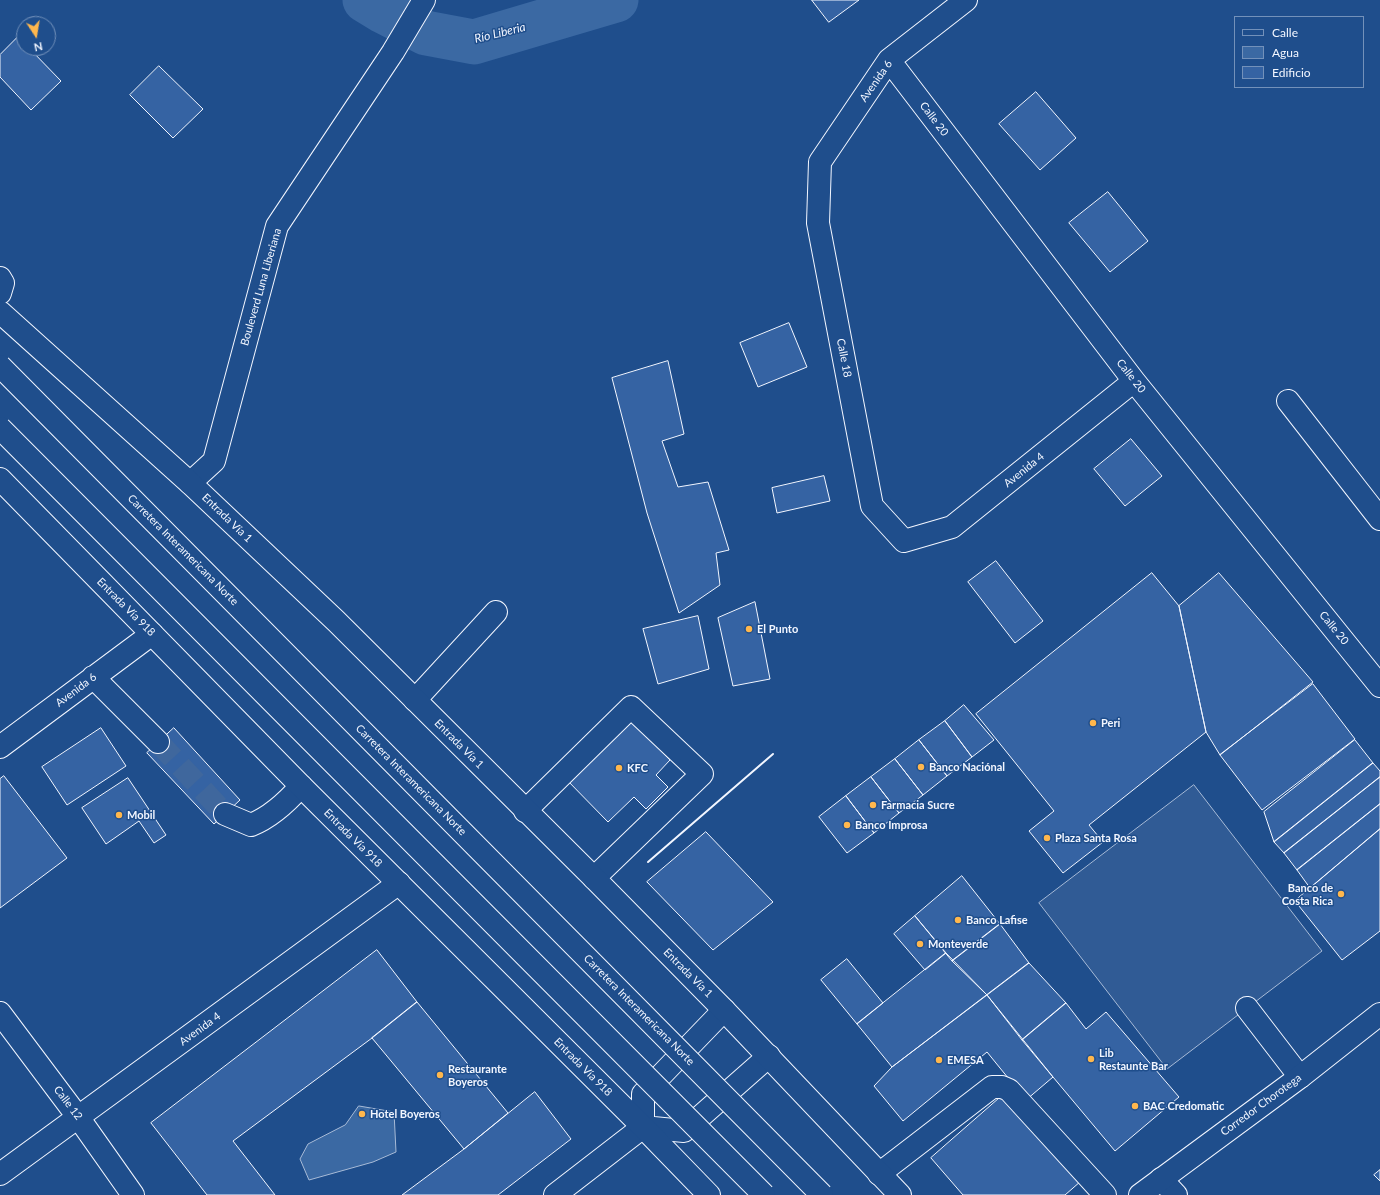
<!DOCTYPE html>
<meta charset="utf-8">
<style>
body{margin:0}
#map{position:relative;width:1380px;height:1195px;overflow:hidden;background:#1f4e8c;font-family:Lato,sans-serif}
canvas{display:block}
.legend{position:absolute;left:1234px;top:16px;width:130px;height:72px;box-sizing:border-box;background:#1f4e8c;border:1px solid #7391ba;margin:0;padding:5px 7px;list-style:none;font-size:12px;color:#f2f6ff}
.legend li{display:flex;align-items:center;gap:8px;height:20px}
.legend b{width:20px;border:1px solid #7391ba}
.north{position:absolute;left:16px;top:16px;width:40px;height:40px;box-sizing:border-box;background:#1f4e8c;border:1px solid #7391ba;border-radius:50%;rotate:168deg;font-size:11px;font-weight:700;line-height:16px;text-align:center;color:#f2f6ff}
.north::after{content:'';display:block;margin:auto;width:14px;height:18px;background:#ffb74d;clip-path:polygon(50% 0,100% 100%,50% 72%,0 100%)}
</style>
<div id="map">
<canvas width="1380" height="1195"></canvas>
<ul class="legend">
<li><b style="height:5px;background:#1f4e8c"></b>Calle</li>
<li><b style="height:11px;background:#3b69a3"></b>Agua</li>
<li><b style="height:11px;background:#3563a3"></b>Edificio</li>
</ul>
<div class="north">N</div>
</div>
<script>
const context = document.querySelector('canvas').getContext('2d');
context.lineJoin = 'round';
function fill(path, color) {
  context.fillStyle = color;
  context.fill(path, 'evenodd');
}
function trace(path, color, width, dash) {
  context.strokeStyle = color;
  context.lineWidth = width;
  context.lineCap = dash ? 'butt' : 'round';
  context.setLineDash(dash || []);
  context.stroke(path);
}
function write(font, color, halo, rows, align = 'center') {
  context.font = font + ' Lato,sans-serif';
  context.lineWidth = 3;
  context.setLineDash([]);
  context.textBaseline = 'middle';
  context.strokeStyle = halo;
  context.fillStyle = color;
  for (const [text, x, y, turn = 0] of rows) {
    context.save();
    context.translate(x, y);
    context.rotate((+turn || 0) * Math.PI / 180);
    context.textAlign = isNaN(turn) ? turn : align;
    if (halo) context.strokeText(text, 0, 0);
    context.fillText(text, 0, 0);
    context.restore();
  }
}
const parking = new Path2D(`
 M1194 785 1322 951 1167 1069 1039 903Z`);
const water = new Path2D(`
 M359 1106 394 1112 396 1152 373 1162 309 1180 300 1159 308 1144 345 1125Z`);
const river = new Path2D(`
 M365 0 383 11 426 33 474 42 616 0`);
const building = new Path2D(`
 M812 0H859L829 22Z
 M18 37 24 43V48H29L61 81 31 110 0 77V55Z
 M159 66 203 109 173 138 130 95Z
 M1036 92 1076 138 1040 170 999 124Z
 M1108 192 1148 241 1110 272 1069 223Z
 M789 323 807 367 758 387 740 343Z
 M668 361 684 434 662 441 678 487 708 482 729 550 716 553 720 585 679 613 647 513 612 378Z
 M1131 439 1162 476 1125 506 1094 469Z
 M824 476 830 501 777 513 772 488Z
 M996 561 1043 621 1015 643 968 582Z
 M1152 573 1179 606 1206 732 1089 825 1103 842 1063 873 1029 831 1054 811 976 714Z
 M1219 573 1313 682 1220 755 1206 732 1179 606Z
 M755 602 770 679 733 686 718 618Z
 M698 616 709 669 658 684 643 629Z
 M1313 684 1355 739 1262 810 1220 755Z
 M964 705 994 740 972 757 945 721Z
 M627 717 670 760 656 775 668 787 646 809 634 797 608 822 564 777Z
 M945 721 972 757 947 776 919 740Z
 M101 728 126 766 67 805 42 767Z
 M174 728 240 800 214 824 147 753Z
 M919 740 947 776 923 795 895 759Z
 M1355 740 1373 763 1274 842 1264 812Z
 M895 759 923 795 899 813 871 777Z
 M1373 763 1380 771V777L1284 853 1274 842Z
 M4 776 67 858 0 908V779Z
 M871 777 899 813 874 833 846 796Z
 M1380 777V804L1297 870 1284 853Z
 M128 778 166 835 154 843 139 821 106 844 82 808Z
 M846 796 874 833 847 853 819 817Z
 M1380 804V829L1310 888 1297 870Z
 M1380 829V931L1342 960 1295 901Z
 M706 832 773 902 713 950 647 882Z
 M962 876 1000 924 952 961 915 916Z
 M915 916 946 953 925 970 894 934Z
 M1000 924 1029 963 987 995 952 961Z
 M377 950 417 1002 372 1038 233 1141 275 1195H207L151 1123Z
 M946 953 987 995 892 1067 857 1024Z
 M847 959 883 1003 857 1024 821 980Z
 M1029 963 1066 1003 1022 1040 987 995Z
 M987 995 1053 1077 1026 1100 987 1052 903 1121 874 1086 892 1067Z
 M417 1002 508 1113 464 1149 372 1038Z
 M1066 1003 1086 1029 1106 1012 1179 1097 1115 1151 1022 1040Z
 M535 1092 571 1139 498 1195H402L464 1149Z
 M1003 1095 1081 1181 1065 1195H963L931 1158Z
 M1380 1170V1181L1374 1175Z`);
const minorTunnel = new Path2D(`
 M158 742 225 814`);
const minor = new Path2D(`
 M966 0 889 60 820 162 818 223 872 506 904 541 952 527 1134 381
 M889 60 1134 381 1380 686
 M0 278 3 283 0 293
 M1288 401 1380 519
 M190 483 214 461 277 226 393 52 424 0
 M93 677 158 742
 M415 700 496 612
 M0 747 152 634
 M525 811 631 707 702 774 594 878
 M225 814 251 825C271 817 287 802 301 786
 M1247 1008 1300 1077
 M0 1013 78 1117 133 1195
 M643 1127 684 1131 769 1056
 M643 1127V1094L724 1010
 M0 1174 399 883
 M879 1174 992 1087H1002L1009 1090 1105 1195
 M1161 1179 1176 1195
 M555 1195 643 1127`);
const major = new Path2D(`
 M0 312 190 483 336 621 594 878 724 1010 900 1195
 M0 479 301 786 643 1127 709 1195
 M1140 1195 1300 1077 1380 1014`);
const highwayBridge = new Path2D(`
 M0 366 822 1195
 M0 428 764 1195`);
const wall = new Path2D(`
 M648 862 773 754`);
const markers = [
 [749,629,4,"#ffb74d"],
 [1093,723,4,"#ffb74d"],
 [921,767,4,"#ffb74d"],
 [619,768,4,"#ffb74d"],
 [873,805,4,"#ffb74d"],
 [119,815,4,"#ffb74d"],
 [847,825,4,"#ffb74d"],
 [1047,838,4,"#ffb74d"],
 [1341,894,4,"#ffb74d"],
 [958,920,4,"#ffb74d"],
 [920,944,4,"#ffb74d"],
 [1091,1059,4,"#ffb74d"],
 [939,1060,4,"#ffb74d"],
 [440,1075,4,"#ffb74d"],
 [1135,1106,4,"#ffb74d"],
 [362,1114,4,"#ffb74d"]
];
const streetNames = [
 ["Avenida 6",876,81,-55],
 ["Calle 20",934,119,53],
 ["Bouleverd Luna Liberiana",261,287,-74],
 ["Calle 18",844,358,79],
 ["Calle 20",1131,376,52],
 ["Avenida 4",1024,470,-39],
 ["Entrada Vía 1",227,518,44],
 ["Carretera Interamericana Norte",183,550,45],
 ["Entrada Vía 918",126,607,45],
 ["Calle 20",1334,628,51],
 ["Avenida 6",76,690,-37],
 ["Entrada Vía 1",459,744,45],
 ["Carretera Interamericana Norte",411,780,45],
 ["Entrada Vía 918",353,838,45],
 ["Entrada Vía 1",688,973,45],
 ["Carretera Interamericana Norte",639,1010,45],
 ["Avenida 4",200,1029,-36],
 ["Entrada Vía 918",583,1067,45],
 ["Calle 12",68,1103,53],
 ["Corredor Chorotega",1261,1105,-36]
];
const poiNames = [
 ["El Punto",757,629],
 ["Peri",1101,723],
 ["Banco Naciónal",929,767],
 ["KFC",627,768],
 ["Farmacia Sucre",881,805],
 ["Mobil",127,815],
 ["Banco Improsa",855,825],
 ["Plaza Santa Rosa",1055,838],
 ["Banco de",1333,888,"right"],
 ["Costa Rica",1333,901,"right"],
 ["Banco Lafise",966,920],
 ["Monteverde",928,944],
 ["Lib",1099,1053],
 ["Restaunte Bar",1099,1066],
 ["EMESA",947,1060],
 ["Restaurante",448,1069],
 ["Boyeros",448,1082],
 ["BAC Credomatic",1143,1106],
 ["Hotel Boyeros",370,1114]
];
const waterNames = [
 ["Río Liberia",500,33,-14]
];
fill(parking, '#305b95');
trace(parking, '#a8bbd7', 1);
fill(water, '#3b69a3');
trace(water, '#a8bbd7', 1);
trace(river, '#3b69a3', 45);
fill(building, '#3563a3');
trace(building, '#f2f6ff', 1);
trace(minorTunnel, '#3f679d', 22, [22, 11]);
trace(minor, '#f2f6ff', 24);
trace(major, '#f2f6ff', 24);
trace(minor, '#1f4e8c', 22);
trace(major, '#1f4e8c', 22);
trace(highwayBridge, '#f2f6ff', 24, []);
trace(highwayBridge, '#1f4e8c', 22);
trace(wall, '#f2f6ff', 2);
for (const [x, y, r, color] of markers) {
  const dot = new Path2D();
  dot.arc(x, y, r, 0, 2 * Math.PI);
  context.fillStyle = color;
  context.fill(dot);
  trace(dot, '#1f4e8c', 1.5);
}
write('11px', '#f2f6ff', '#1f4e8c', streetNames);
write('bold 11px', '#f2f6ff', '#1f4e8c', poiNames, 'left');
write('italic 12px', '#f2f6ff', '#1f4e8c', waterNames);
</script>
